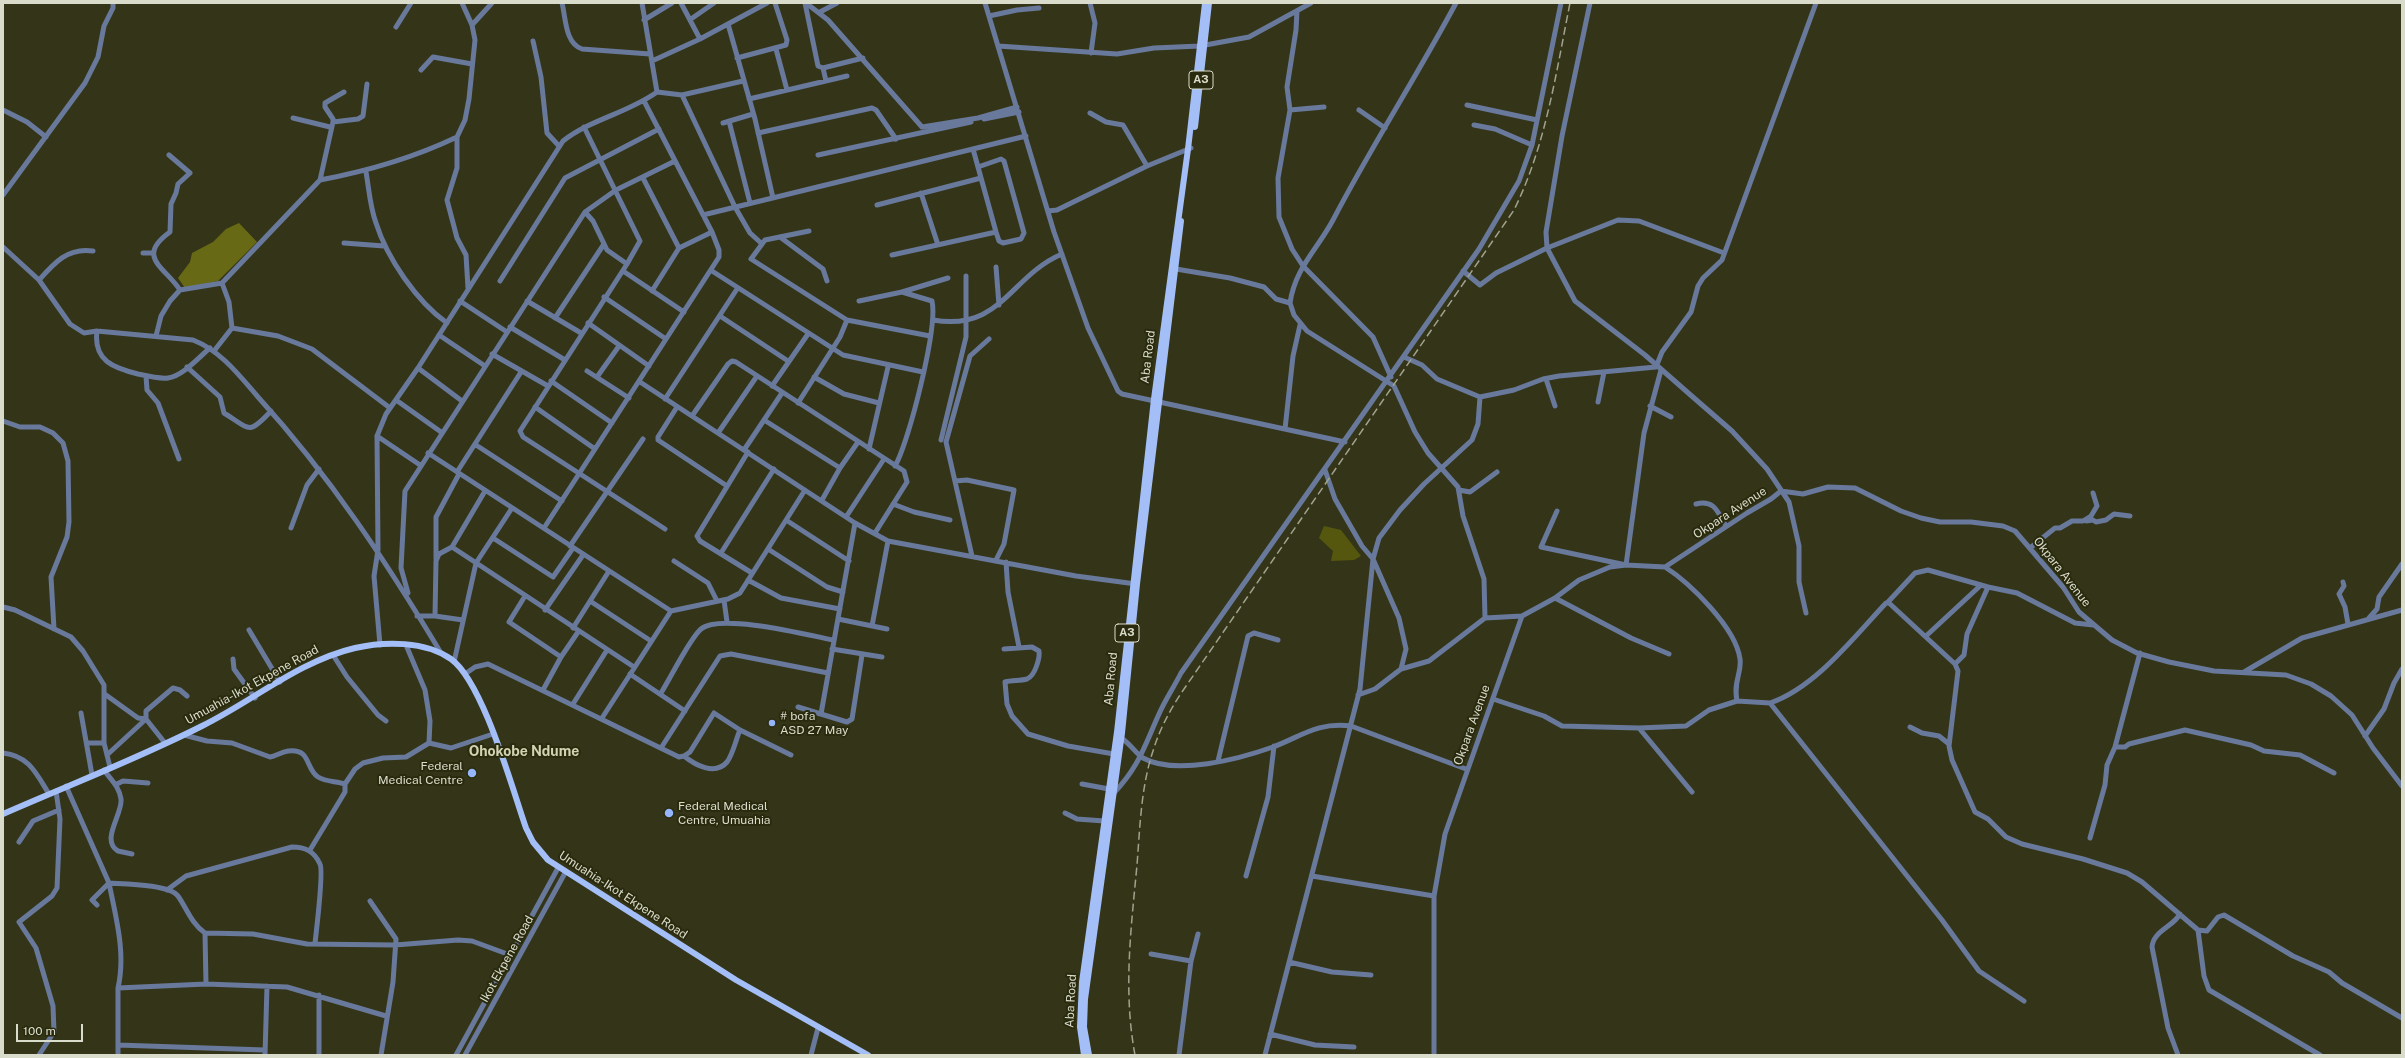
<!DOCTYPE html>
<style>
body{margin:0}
#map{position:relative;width:2405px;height:1058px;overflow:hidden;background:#343518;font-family:"Public Sans",sans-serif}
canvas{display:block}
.frame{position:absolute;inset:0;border:4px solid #dadccb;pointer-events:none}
.scale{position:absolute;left:16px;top:1024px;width:67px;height:18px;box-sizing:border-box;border:2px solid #dadccb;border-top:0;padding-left:5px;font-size:12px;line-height:14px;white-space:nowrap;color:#dadccb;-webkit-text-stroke:3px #2a2b0e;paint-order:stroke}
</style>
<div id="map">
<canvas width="2405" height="1058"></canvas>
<div class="frame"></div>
<div class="scale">100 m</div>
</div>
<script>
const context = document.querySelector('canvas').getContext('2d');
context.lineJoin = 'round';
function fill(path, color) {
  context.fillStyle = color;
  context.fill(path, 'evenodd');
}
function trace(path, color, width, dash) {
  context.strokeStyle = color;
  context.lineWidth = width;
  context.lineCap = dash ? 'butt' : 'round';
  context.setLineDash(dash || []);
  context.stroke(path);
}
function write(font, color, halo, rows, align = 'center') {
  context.font = font + ' "Public Sans",sans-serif';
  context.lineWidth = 4;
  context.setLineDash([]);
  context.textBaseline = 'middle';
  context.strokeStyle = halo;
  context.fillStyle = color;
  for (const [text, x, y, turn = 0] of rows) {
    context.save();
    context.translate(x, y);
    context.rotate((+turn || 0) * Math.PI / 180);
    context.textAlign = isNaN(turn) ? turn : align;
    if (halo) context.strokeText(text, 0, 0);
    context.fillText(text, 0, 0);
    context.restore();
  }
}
const green = new Path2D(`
 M1324 526 1341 530 1361 556 1354 560 1331 561 1333 551 1319 538Z`);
const forest = new Path2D(`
 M239 223 257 242 218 281 185 288 178 278 190 262 192 253 213 242 226 229Z`);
const minor = new Path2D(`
 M462 3 472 25 475 40 469 99 465 120 457 137V168L447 200 457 238 466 255 468 288
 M562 3C566 19 565 43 582 49L650 54
 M681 3 700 39
 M805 3 818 66 823 68 863 58
 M806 3 828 20 922 127 978 118 1017 107
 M985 3 1054 232 1088 328 1118 391 1122 394 1345 442
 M1090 3 1095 23 1091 53
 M1590 3 1562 136 1546 232 1547 248 1575 301 1645 355 1694 398 1732 431 1767 469 1789 502 1799 546V582L1806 613
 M1297 11 1296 30 1287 87 1290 110 1278 178 1279 217 1292 249 1303 266 1373 337 1391 377
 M820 12 837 3
 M989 16 1017 10 1039 8
 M691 19 714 3
 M644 20 672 3
 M728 24 755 119 773 198
 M472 25 492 3
 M396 27 411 3
 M533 41 541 77 547 133 559 146
 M998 46 1117 54 1154 48 1200 46 1249 37 1311 3
 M776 49 787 90
 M737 58 786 45 787 40 775 3
 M652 61 700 39 767 3
 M823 68 826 81
 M421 70 433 57 472 64
 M657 92 682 95 743 81
 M682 95 735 207 750 233 761 243
 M749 99 847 76
 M1467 105 1537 120
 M3 110 27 122 46 137
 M1290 110 1324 107
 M1359 110 1385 128
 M1090 113 1106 122 1123 125 1147 166
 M293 118 330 127
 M984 119 1019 112
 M729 121 750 203
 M333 122 358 119 363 116 367 84
 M723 123 753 114
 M1474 125 1495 129 1532 145
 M584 127 640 241 627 264 520 431 523 437 665 529
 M758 133 872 108 876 110 896 139
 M973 149 996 232 999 241 1003 243 1021 239 1024 233 1004 161 1001 159 978 167
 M169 155 190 173 178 184 176 193 171 204 170 232C135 257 165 267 180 290
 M818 155 971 122
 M366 172C369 189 370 207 376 223 387 258 417 302 447 323
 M643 178 679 248
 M320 180C368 171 413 158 457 137
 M921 193 938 245
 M3 195 85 83 98 57 104 26 113 8V3
 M877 205 981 178
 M1048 211 1057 210 1147 166 1191 148
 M585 212 593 221 607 250 627 264
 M703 215 1026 136
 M809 231 765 240 751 259 847 320 930 336
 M780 237 823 269 827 281
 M344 243 384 246
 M3 247 39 280 70 324 84 333 97 331 193 340C221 351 239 375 258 397 330 476 387 563 441 653
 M143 253H153
 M892 255 996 232
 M996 267 999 305
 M1176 269 1230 278 1264 287 1276 299 1290 303 1294 315 1307 331 1394 386 1415 432 1428 453 1458 487 1463 516 1484 579 1485 618
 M623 271 684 312
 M712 271 843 355 923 372
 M1463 271 1480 285 1496 273 1547 248 1618 220 1639 221 1724 253
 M39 280C54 263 68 247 93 251
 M500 281 565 178 659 129
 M652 291 679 248 712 232
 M902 292 948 278
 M604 297 666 339
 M460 301 507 332
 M527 301 581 333
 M859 301 902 292 932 301C938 327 909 442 895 466
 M1290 303C1295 268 1317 250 1333 220 1371 147 1417 76 1456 3
 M720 316 788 361
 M555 318 604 244
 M933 320C1001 332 1010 276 1062 254
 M588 323 649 366
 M510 327 565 360
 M232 328 278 336 312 349 390 408
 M97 331C93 361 114 368 138 374 147 376 159 379 168 378 183 376 199 357 210 348
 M439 335 485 366
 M156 336 161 316 170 301 180 290 222 283 320 180 333 122V119L325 107V103L344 92
 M214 351 232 328 229 302 222 283
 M492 354 548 386
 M1404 357 1422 365 1437 379 1480 397
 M187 367 220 397 224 413C250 429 248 436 271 411
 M418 368 462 401
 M587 371 629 398
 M146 376 147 390 158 403 179 459
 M597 377 619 346
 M814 377 844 394 879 403
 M1546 379 1555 406
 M551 381 612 423
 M640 382 855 523 888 541 1076 576 1136 584
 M772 386 808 334
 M665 399 737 289
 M396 400 441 432
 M1598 402 1604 372
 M798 403 840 337 847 320
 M1650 406 1671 417
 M535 407 595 449
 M677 407 658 437V440L727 486
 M692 416 728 364 732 361 736 362 904 471 907 482 875 533
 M764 420 840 468
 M3 421 20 427H40L53 433 63 443 68 461 69 522 67 537 51 577 54 629
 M1285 429 1293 356 1300 325
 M718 433 757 376
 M377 436 420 465
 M941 440 966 337V276
 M476 445 562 501
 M869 449 888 367
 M744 450 782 393
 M748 452 697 536 700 541 752 573
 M428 453 671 611
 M1325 470 1335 499 1362 546 1373 559 1399 618 1406 649 1401 669
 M457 472 521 372
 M955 481 967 480 1014 490 1004 544 996 560
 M1459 490 1470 492 1497 472
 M822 500 840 468 858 442
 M893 504 914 512 950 520
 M1696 504C1715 499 1718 513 1726 526
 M1557 511 1541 547 1626 565 1644 433 1661 370
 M846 517 884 459
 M786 520 849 561
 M2086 521 2093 520 2096 522 2106 520 2114 514 2130 516
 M291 528 307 485 319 469
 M544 528 719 257V250L712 232 644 101
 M493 538 553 577 573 548
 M570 546 643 439
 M452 547 634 667
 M2030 548 2055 528H2060L2072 521H2083L2091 516 2097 506 2093 493
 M768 549 827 587 843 592
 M721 553 774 469
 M972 556 946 442 970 356 989 339
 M436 559V517L459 474
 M674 561 708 583 717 601
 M1006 562 1008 592 1019 647
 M1665 567C1690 583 1736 628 1740 659 1742 673 1733 681 1737 701
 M748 580 781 598 840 609
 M2343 582 2344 586 2339 594 2345 607 2348 624
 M408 593 401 568 405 491 585 212 616 190 675 161
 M525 596 509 622 561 657
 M1555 598 1631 638 1669 654
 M724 600 727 622
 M590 601 651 641
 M1888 602 1915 573 1928 570 1988 587
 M3 607 15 610 71 637 83 651 104 685V743L110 767
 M545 610 583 555
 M417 616H435L463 620
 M435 616 436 561 439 554 452 547 485 491
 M2369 618 2377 609 2379 597 2402 564
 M838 619 887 629
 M872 626 888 541
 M573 628 609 571
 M249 630 280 682
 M1926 636 1981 585
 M380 645 374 576 378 550 377 436 386 414 418 368 563 141C591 119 628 113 657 92L642 3
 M406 645 425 690 430 721 429 743
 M832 649 882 657
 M1004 649 1032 647 1039 651C1040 658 1035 676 1027 679 1020 681 1012 680 1005 682L1007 704 1012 716 1028 734 1068 746 1114 754
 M333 655 347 677 378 715 386 721
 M233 659 234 669 255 698
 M454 662 476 563 512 508
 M1955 664 1964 655 1967 634 1988 587 2017 593 2075 623 2093 625
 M2244 672 2302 638 2402 610
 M465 674 475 667 488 664 679 757 684 756 690 752 714 713 740 730 791 755
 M630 674 685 711
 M543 690 561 657 578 632
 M661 693C670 679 690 638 701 629 720 613 808 635 833 640
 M106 695 138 718 146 719
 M1358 695 1375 689 1401 669 1429 661 1485 618 1522 616
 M1493 699 1544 716 1562 726 1639 728 1692 792
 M1770 703C1815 688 1854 637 1886 603H1889L1955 664 1958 671 1949 746 1952 760 1975 812 1988 819 2006 837 2022 844 2083 859 2127 873 2142 882 2198 930 2204 976 2209 990 2320 1055
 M573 704 607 650
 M798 707 847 722 852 719 862 655
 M81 713 92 775
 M821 714 855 523
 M602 718 671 611 728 599 740 593 805 490
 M1910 727 1922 733 1939 736 1949 744
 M1639 728 1686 726 1709 710 1737 701 1770 703 1942 920 1979 971 2024 1001
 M184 735 207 741 232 743 270 757C276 756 281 752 288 751 311 748 305 768 318 777 326 782 336 781 345 784V792L310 850
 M2365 736 2384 709 2394 683 2402 669
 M1121 738C1130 743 1136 754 1143 758 1176 776 1239 759 1273 747 1302 736 1317 722 1351 726L1466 769
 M87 743H104
 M165 743 146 719V711L173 688 180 690 187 696
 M2115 747H2125L2129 744 2185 730 2251 745 2264 751 2300 755 2334 773
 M661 748 720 656 731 654 828 673
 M3 753C29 756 36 773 49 794
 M107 755 146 719
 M684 756C695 765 715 776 727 762 733 754 736 739 740 730
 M1218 761 1248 636 1254 633 1278 640
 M104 770C111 780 119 786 121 799 123 814 100 840 118 851L132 854
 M117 784 123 781 148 783
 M345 784 355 769 363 763 383 758 406 757 429 743 451 748 493 734
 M1082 784 1109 789
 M66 786 109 883C124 884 169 884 178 896 187 909 191 923 205 933
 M1113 794C1139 767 1144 747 1159 714 1165 700 1174 687 1181 673L1479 249 1519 181 1532 145 1561 3
 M1065 813 1077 819 1104 821
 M2090 838 2105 785 2107 765 2115 747 2140 653
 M19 842 33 821 59 810
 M1246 876 1268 797 1274 746
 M1312 876 1434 896
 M167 890 186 876 292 847C305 847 314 851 320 864 324 872 316 932 315 944
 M370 901 396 939 393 982 381 1055
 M97 905 92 900 109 883C116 918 126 953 118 988
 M2198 930 2207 931 2218 917 2224 915 2293 956 2329 972 2342 983 2402 1018
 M1151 954 1191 961
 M1289 962 1332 972 1371 975
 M206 984 205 933 253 934 307 944 395 945 458 940 472 941 510 955
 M319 995V1055
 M1270 1034 1315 1045 1354 1047
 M118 1045 265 1050
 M39 1055 54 1032 53 1006 36 948 19 922 52 896 57 888 60 819 56 791
 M118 1055V988L206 984 287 987 386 1016
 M265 1055 267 986
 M456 1055 558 868
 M465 1055 565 873
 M811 1055 818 1028
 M1179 1055 1191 961 1198 934
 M1265 1055 1360 689 1373 559 1379 538 1400 510 1424 484 1472 440 1478 424 1480 397 1514 390 1543 379 1559 376 1656 367 1662 352 1691 312 1698 286 1703 278 1722 260 1816 3
 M1434 1055V896L1445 834 1522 616 1555 598 1579 580 1610 567 1626 565 1665 567 1747 513 1771 499 1781 491 1803 494 1828 487 1855 488 1901 511 1921 518 1940 522H1971L2003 526 2015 531 2063 587 2079 612 2112 640 2137 653 2169 662 2214 671 2286 675 2311 684 2331 696 2352 715 2373 748 2402 786
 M2178 1055 2168 1028 2152 947C2153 931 2173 927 2180 914`);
const major = new Path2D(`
 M1195 127 1209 3
 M3 814C69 785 137 759 202 726 253 701 299 661 355 648 385 641 425 641 451 659 483 682 512 788 526 828L533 842 548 860 736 980 868 1055
 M1084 1055 1080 1027 1082 982 1117 732 1154 399 1188 149 1205 3
 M1089 1055 1084 1027 1085 999 1122 733 1137 584 1181 221`);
const rail = new Path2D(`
 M1135 1055C1123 991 1131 929 1137 865 1140 827 1141 787 1153 751 1160 728 1171 708 1184 689L1514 210C1546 145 1556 73 1570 3`);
const markers = [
 [772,723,4,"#95b6fd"],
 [472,773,5,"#95b6fd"],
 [669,813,5,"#95b6fd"]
];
const shields = [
 [1201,80,24],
 [1127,633,24]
];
const shieldNames = [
 ["A3",1201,80],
 ["A3",1127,633]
];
const streetNames = [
 ["Aba Road",1148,357,-83],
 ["Okpara Avenue",1730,513,-33],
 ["Okpara Avenue",2062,572,52],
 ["Aba Road",1111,679,-85],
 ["Umuahia-Ikot Ekpene Road",252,685,-29],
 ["Okpara Avenue",1472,725,-70],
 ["Umuahia-Ikot Ekpene Road",623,895,33],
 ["Ikot Ekpene Road",507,959,-61],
 ["Aba Road",1071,1001,-87]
];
const poiNames = [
 ["# bofa",780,716],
 ["ASD 27 May",780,730],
 ["Federal",463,766,"right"],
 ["Medical Centre",463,780,"right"],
 ["Federal Medical",678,806],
 ["Centre, Umuahia",678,820]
];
const quarterNames = [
 ["Ohokobe Ndume",524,752]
];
fill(green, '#56570f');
fill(forest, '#686914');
trace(minor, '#69799c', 5);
trace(major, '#a4bff8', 6);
trace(rail, '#a1a38e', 1.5, [8, 4]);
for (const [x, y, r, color] of markers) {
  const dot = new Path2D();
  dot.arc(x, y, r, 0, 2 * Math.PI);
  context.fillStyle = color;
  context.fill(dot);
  trace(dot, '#2a2b0e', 1.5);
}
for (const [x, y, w] of shields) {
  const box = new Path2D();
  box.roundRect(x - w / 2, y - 9, w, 18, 3);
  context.fillStyle = '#2a2b0e';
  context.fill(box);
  trace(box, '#dadccb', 1);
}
write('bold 11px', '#dadccb', null, shieldNames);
write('12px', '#dadccb', '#2a2b0e', streetNames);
write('12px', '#dadccb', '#2a2b0e', poiNames, 'left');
write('bold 14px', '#d1d3b1', '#2a2b0e', quarterNames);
</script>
